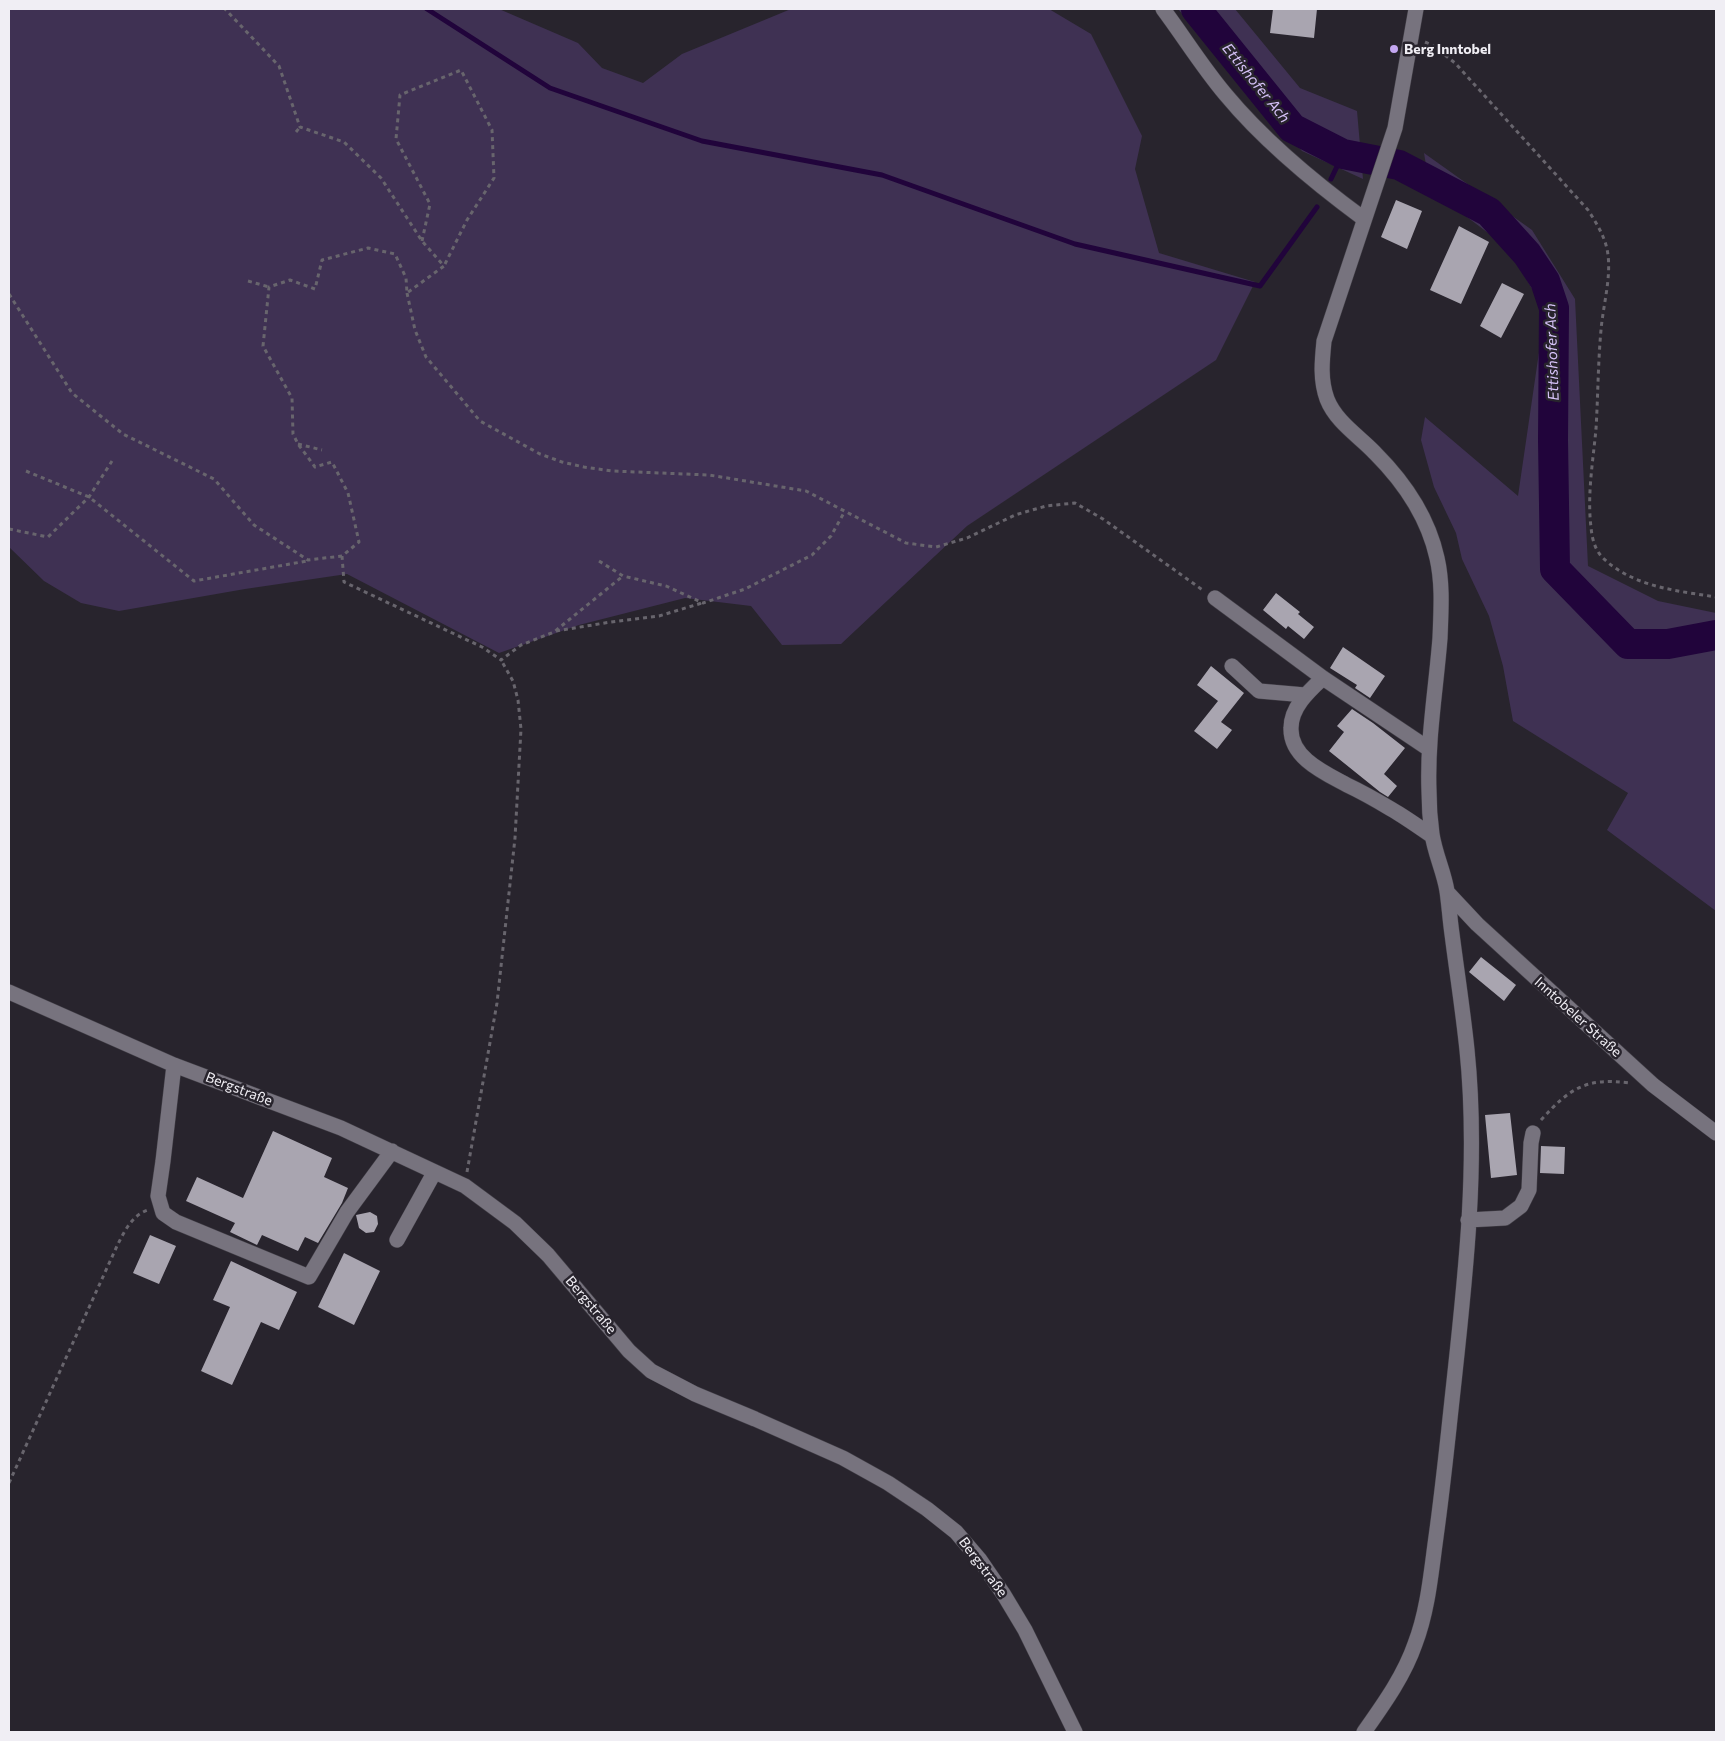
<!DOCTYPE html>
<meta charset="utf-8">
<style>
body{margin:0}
#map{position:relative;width:1725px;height:1741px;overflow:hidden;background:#28242d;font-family:Commissioner,sans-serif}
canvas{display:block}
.frame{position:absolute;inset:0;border:10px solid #f0eef4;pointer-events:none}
</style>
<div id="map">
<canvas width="1725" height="1741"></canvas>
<div class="frame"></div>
</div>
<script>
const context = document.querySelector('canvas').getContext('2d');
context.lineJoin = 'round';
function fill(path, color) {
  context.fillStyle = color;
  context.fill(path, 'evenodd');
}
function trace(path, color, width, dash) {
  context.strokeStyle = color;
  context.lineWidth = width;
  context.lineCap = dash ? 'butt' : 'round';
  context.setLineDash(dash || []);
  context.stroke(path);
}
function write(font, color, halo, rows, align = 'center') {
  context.font = font + ' Commissioner,sans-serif';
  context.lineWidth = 5;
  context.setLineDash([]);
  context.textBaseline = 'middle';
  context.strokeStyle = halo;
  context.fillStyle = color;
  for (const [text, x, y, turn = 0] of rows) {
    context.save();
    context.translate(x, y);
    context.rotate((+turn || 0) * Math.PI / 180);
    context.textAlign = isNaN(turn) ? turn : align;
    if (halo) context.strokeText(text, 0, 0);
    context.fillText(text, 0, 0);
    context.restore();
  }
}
const green = new Path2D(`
 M9 9H499L578 43 602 68 643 83 682 54 791 9H1049L1091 34 1142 136 1135 169 1159 253 1255 282 1216 360 967 526 841 644 782 645 751 606 685 598 579 625 499 653 347 574 245 589 119 611 81 603 44 581 9 547Z
 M1178 9H1235L1300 88 1357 111 1363 179 1302 151Z
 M1424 153 1532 230 1575 299 1588 566 1658 601 1716 613V911L1607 830 1628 793 1513 721 1503 666 1489 616 1462 559 1456 533 1434 487 1421 440 1425 417 1518 496 1545 311 1508 248 1430 189Z`);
const stream = new Path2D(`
 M427 9 550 88 702 141 882 175 1075 244 1260 286 1317 207
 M1331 179 1343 154`);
const river = new Path2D(`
 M1196 9 1292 128 1343 154 1399 165 1489 212 1527 254 1545 281 1554 308 1553 440 1555 569 1628 644H1668L1716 635`);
const building = new Path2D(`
 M1273 9H1317L1314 38 1270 33Z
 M1396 200 1422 211 1407 249 1381 237Z
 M1459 226 1489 242 1461 304 1430 290Z
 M1502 283 1524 294 1501 338 1480 326Z
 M1276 593 1300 612 1298 614 1314 627 1304 639 1288 626 1286 629 1263 610Z
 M1343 647 1385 676 1370 698 1355 688 1357 685 1330 668Z
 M1211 666 1244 693 1221 722 1232 730 1217 749 1194 731 1218 701 1197 685Z
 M1352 709 1373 723 1405 748 1384 774 1397 786 1388 797 1380 792 1329 751 1344 732 1337 726Z
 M1481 957 1516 985 1504 1001 1469 972Z
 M1510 1113 1517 1175 1491 1178 1485 1115Z
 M273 1131 332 1158 324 1177 348 1188 342 1203 318 1243 305 1237 298 1251 262 1235 257 1245 230 1232 235 1223 186 1201 197 1177 243 1198Z
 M1541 1146 1565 1147 1564 1174 1540 1173Z
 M370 1212 377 1216 378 1224 374 1232 366 1233 359 1228 356 1215Z
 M150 1235 176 1246 159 1284 133 1273Z
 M344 1253 380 1271 354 1325 318 1307Z
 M231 1261 297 1292 279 1330 261 1322 232 1385 201 1371 230 1307 213 1300Z`);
const path = new Path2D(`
 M1425 42 1432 45 1455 63 1588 210C1597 224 1606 238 1608 255 1611 279 1603 306 1601 330 1598 363 1598 396 1596 429 1593 461 1587 495 1591 527 1592 539 1595 550 1603 558 1633 587 1678 591 1716 597
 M296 132 300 127
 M422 241 430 204 396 139 400 95 461 70 492 130 494 178 467 220 444 266
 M248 281 269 287
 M407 293 415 330 426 357 480 421 540 454 562 462 584 467 612 471 709 475 806 491 906 543 936 547 967 538 1015 515 1046 506 1075 503 1103 519 1204 591
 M9 294 72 393 123 434 214 479 254 525 308 560 342 556 359 542 348 493 332 462 315 467 298 444 293 434 292 398 263 346 269 287 290 280 315 289 322 260 368 248 395 254 406 278 407 293 444 266 422 241 381 178 344 142 300 127 279 66 225 9
 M298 444 322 450
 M26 471 89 497 194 581 307 561
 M9 529 48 537 89 497 112 461
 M342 556 344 582 482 647 501 660 521 645 554 632 623 576
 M599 561 623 576 666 586 703 603 745 589 812 555 831 536 845 511
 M556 631 611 622 659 616 702 603
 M1541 1120C1569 1089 1586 1077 1629 1083
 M467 1172 497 1003 515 838 521 729 518 700 513 681 501 660
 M9 1483 117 1246C124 1232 132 1215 148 1210`);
const minor = new Path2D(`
 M1163 9C1184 37 1203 68 1226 95 1265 142 1315 183 1364 219
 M1215 598 1323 678 1429 749
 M1232 666 1259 691 1305 695
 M1323 678C1309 691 1291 707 1291 728 1290 758 1325 773 1347 785 1362 792 1376 800 1391 809 1405 817 1419 827 1432 836
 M1447 892 1477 924 1653 1085 1716 1133
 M9 992 174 1065 341 1128 465 1186 515 1223 548 1255 629 1351 651 1371 695 1394 755 1419 843 1458 888 1483 927 1509 956 1532 980 1560 1004 1595 1025 1630 1075 1732
 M174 1065 163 1161 158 1196 163 1213 176 1222 309 1277 347 1212 392 1151
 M1468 1220 1505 1218 1521 1206 1529 1190 1531 1143 1533 1133
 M397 1240 434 1173
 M1364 1732C1383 1705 1404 1676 1415 1644 1428 1610 1431 1573 1436 1537 1441 1501 1445 1465 1449 1428 1462 1304 1480 1175 1467 1050 1463 1011 1457 973 1452 934 1450 920 1449 905 1447 891 1444 872 1435 854 1432 834 1430 820 1429 805 1429 791 1427 740 1436 689 1440 638 1441 611 1443 584 1437 558 1428 517 1405 483 1375 453 1359 436 1336 422 1327 399 1320 380 1322 361 1324 341L1395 128 1416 9`);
const markers = [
 [1394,49,5,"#c4a7f1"]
];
const poiNames = [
 ["Berg Inntobel",1404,49]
];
const streetNames = [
 ["Inntobeler Straße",1578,1017,42],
 ["Bergstraße",239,1089,21],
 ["Bergstraße",591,1305,50],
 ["Bergstraße",983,1567,53]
];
const waterNames = [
 ["Ettishofer Ach",1256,83,51],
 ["Ettishofer Ach",1552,352,-92]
];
fill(green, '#3f3153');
trace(stream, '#21043b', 5);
trace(river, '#21043b', 30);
fill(building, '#a9a5b0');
trace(minor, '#423f47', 16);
trace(path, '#68656d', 3, [4, 4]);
trace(minor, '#77737e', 15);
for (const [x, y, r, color] of markers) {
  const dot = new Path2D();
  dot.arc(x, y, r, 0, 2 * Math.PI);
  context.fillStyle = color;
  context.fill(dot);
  trace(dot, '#28242d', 2);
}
write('bold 14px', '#f0eef4', '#28242d', poiNames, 'left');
write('14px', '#f0eef4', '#28242d', streetNames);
write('italic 15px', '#d6c2f8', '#28242d', waterNames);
</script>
